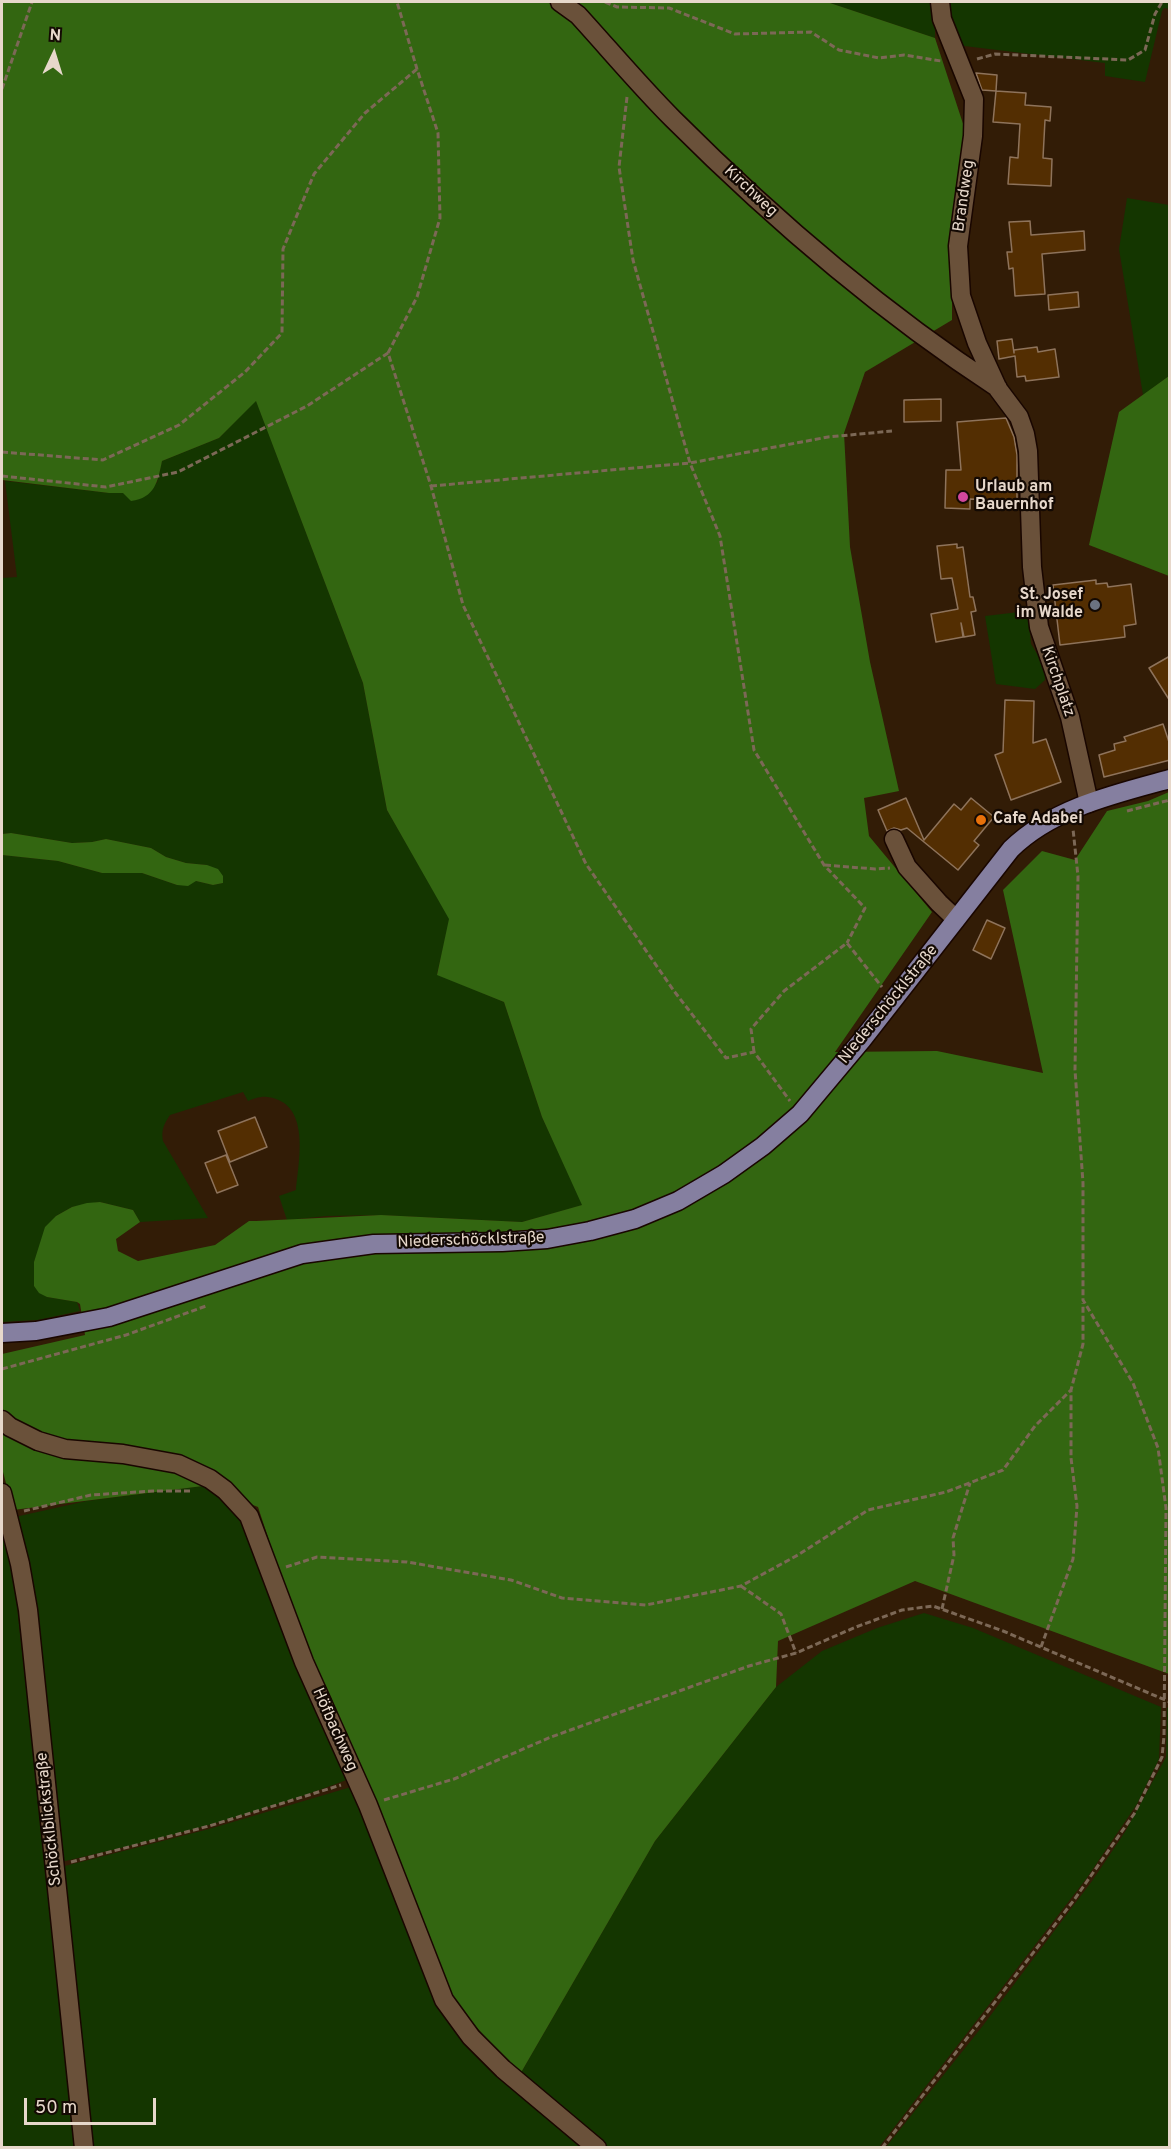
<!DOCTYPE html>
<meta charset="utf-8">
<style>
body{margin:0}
#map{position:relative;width:1171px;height:2149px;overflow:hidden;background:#321c06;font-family:Overpass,sans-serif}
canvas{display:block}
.frame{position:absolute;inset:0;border:3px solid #e7d8cb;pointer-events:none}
.north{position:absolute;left:24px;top:24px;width:60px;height:60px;-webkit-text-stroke:4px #130903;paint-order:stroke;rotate:4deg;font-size:16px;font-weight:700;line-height:24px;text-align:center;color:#e7d8cb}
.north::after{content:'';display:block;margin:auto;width:21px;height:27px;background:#e7d8cb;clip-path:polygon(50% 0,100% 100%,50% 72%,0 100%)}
.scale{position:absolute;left:24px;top:2098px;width:132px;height:27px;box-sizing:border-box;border:3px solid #e7d8cb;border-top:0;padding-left:8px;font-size:18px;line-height:21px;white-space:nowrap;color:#e7d8cb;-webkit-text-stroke:4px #130903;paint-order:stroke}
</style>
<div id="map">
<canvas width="1171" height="2149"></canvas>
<div class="frame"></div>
<div class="north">N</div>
<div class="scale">50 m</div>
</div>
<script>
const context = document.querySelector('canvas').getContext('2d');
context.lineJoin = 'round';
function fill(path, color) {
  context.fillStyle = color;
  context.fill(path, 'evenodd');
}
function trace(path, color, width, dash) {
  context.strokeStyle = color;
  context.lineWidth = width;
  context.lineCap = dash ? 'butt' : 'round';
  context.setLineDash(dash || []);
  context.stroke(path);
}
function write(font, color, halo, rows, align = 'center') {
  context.font = font + ' Overpass,sans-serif';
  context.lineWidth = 4.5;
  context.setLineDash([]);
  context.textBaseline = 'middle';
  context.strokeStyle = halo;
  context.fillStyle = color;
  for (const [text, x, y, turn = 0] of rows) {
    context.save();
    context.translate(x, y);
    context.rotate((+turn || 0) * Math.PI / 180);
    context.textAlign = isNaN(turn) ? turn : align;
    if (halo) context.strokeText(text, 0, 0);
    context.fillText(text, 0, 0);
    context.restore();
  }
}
const green = new Path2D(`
 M827 2H935V38Z
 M947 2H1169L1170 9 1164 8 1162 11 1145 82 1105 76V63L956 45Z
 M1127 198 1169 205V376L1143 395 1119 249Z
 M256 400 363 683 387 810 450 919 437 974 504 1002 542 1117 583 1205 522 1222 381 1215 326 1216 287 1220 279 1196 296 1190C299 1159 311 1102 267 1097 261 1096 253 1099 248 1101L243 1092 170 1115C164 1124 161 1130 163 1141L208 1218 140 1222 133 1210 100 1202 72 1207 56 1216 34 1262V1286L47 1297 77 1302 80 1311 38 1320 2 1322V855L58 861 102 873H142L177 885 196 881 213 885 223 883 207 865 186 863 166 857 151 848 106 839 92 842 72 843 11 833 2 834V578L17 577 5 481 109 493H123L157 483 162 461 219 438Z
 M1028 611 1031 644 1044 665 1045 680 1035 689 996 684 985 616Z
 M203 1486 228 1496 243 1515 349 1779C256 1815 158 1840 61 1862L15 1517 87 1501Z
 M2 1535 12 1561 77 2147H2Z
 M924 1613 973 1628 1161 1707 1159 1759 1137 1804 1086 1879 879 2147H607L519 2076 655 1841 776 1687 822 1651 877 1628Z
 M1169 1707V2147H886L981 2028 1092 1881 1125 1832 1166 1757 1167 1708Z
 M351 1787 440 2009 588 2147H93L61 1867 209 1829Z`);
const forest = new Path2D(`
 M2 2H827L935 38 968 139 952 246V320L865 372 844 433 850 547 870 662 899 791 864 798 869 836 932 912 835 1052 937 1051 1043 1073 1003 890 1042 851 1075 860 1107 811 1148 801 1169 792V1674L915 1581 778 1641 776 1687 655 1841 519 2076 451 1998 289 1601 258 1507 203 1486 13 1510 2 1468V1354L85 1335 80 1304 77 1302 47 1297 39 1293 34 1286V1262L45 1227 56 1216 72 1207 87 1203 100 1202 133 1210 140 1222 116 1239 118 1251 138 1261 215 1245 249 1221H256L381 1215 522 1222 582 1205 542 1117 504 1002 437 975 449 919 387 810 363 683 256 401 219 438 162 461C158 481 155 498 131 501L123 493H109L2 480Z
 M1169 376V576L1089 545 1119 412Z
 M11 833 72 843 92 842 106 839 151 848 166 857 186 863 207 865 218 869 223 876V883L213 885 196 881 188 886 177 885 142 873H102L58 861 2 855V834Z`);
const building = new Path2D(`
 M976 73 997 75 996 91 982 90Z
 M996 91 1026 93 1025 105 1051 107 1050 121 1045 120 1043 158 1052 159 1051 186 1008 184 1010 157 1018 158 1020 124 993 122Z
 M1030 221 1031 235 1084 231 1085 250 1042 254 1045 294 1015 296 1013 268 1009 269 1007 252H1012L1009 222Z
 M1078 292 1079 307 1049 310 1048 295Z
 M1012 339 1014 353V350L1037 347 1038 352 1055 349 1059 377 1026 381 1025 376 1017 377 1015 356 999 359 997 341Z
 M941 399V421L904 422V400Z
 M1006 418 1014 437 1017 455V501L970 499V509L945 508 946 470H961L957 422Z
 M957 544V548L963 547 970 597H973L976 611 971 612 975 635 964 637 961 623 963 637 936 642 931 614 958 609 952 578 941 579 937 546Z
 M1096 580V584L1107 583 1108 587 1131 584 1136 624 1124 626 1125 637 1060 645 1053 585Z
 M1170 656V701L1149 668Z
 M1005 700 1034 701 1033 743 1046 739 1061 782 1011 800 995 755 1003 752Z
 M1163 724 1170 745V760L1104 777 1099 755 1115 750 1114 744 1126 741 1124 737Z
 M906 798 924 840 954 804 961 810 971 798 994 817 974 841 979 845 958 870 907 828 901 830 894 828 887 831 878 810Z
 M987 920 1005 928 991 959 973 950Z
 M255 1117 267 1147 230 1162 218 1131Z
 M226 1155 238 1185 217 1193 205 1163Z`);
const path = new Path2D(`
 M605 2 617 7 669 8 735 34 811 32 839 50 879 58 904 55 941 61
 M977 59 995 54 1128 60 1145 50 1155 14 1162 2
 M2 89 32 2
 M627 97 619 167 633 260 690 463 720 536 754 750 824 865 865 908 847 943
 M388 353 417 297 440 218 438 133 417 69 397 2
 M2 452 103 460 179 425 245 372 282 333 283 249 314 174 365 113 417 69
 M2 476 106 487 178 472 307 406 388 353 431 486 463 605 533 752 586 864 674 991 726 1058 754 1052 790 1101
 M431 486 690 463 828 437 892 431
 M1127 811 1170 800
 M825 865 875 869 890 868
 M754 1052 751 1029 784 991 847 943 882 987
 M2 1369 126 1335 206 1306
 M24 1511 91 1495 153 1491H192
 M286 1567 317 1557 407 1562 511 1580 562 1598 646 1605 741 1586 798 1555 868 1510 946 1492 1003 1470 1035 1426 1071 1390
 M741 1586 781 1614 796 1653
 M942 1609 954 1555 953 1538 970 1483
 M1041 1647 1073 1559 1077 1506 1071 1458V1390L1083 1344V1303
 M384 1800 454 1779 551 1737 749 1666 796 1653 856 1627 902 1610 933 1606 1003 1631 1170 1702
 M71 1862 209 1826 341 1785
 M882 2148 1074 1900 1134 1814 1162 1757 1164 1736 1166 1508 1158 1448 1133 1383 1083 1300V1183L1075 1070 1078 876 1073 829`);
const minor = new Path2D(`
 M560 2 578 15C609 49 640 86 673 119 772 218 880 311 998 388
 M940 2 942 19 974 99 973 136 958 246 961 296 977 343 998 389 1019 417 1025 434 1028 451 1032 567 1039 627 1070 717 1089 803
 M894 839 907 867 939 903 956 919
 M2 1420 10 1427 38 1441 65 1449 123 1454 178 1464 210 1479 225 1490 249 1516 304 1662 368 1805 444 2000 471 2037 503 2069 597 2148
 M2 1493 20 1564 28 1610 84 2148`);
const major = new Path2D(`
 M2 1333 36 1331 109 1317 302 1254 374 1244 502 1242 547 1239 590 1231 635 1219 678 1201 724 1174 763 1146 800 1114 862 1040 1011 849C1053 808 1115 794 1170 779`);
const markers = [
 [963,497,6,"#d1479c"],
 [1095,605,6,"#6b7280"],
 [981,820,6,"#e8710a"]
];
const streetNames = [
 ["Kirchweg",750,192,43],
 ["Brandweg",965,196,-82],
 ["Kirchplatz",1057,682,71],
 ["Niederschöcklstraße",889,1005,-51],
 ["Niederschöcklstraße",471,1241,-2],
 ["Höfbachweg",334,1730,66],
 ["Schöcklblickstraße",50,1819,-96]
];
const poiNames = [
 ["Urlaub am",975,488],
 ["Bauernhof",975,506],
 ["St. Josef",1083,596,"right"],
 ["im Walde",1083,614,"right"],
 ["Cafe Adabei",993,820]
];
fill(green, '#143600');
fill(forest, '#361');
fill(building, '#532e02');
trace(building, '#8e735b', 1.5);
trace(minor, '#190600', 21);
trace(major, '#190600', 21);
trace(path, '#7c6856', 3, [6, 3]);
trace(minor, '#6a513a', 18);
trace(major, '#857fa0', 18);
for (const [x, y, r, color] of markers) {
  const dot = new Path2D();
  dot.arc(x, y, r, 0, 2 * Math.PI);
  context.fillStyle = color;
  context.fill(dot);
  trace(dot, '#130903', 2);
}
write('16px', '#e7d8cb', '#130903', streetNames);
write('bold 16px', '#e7d8cb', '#130903', poiNames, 'left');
</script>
